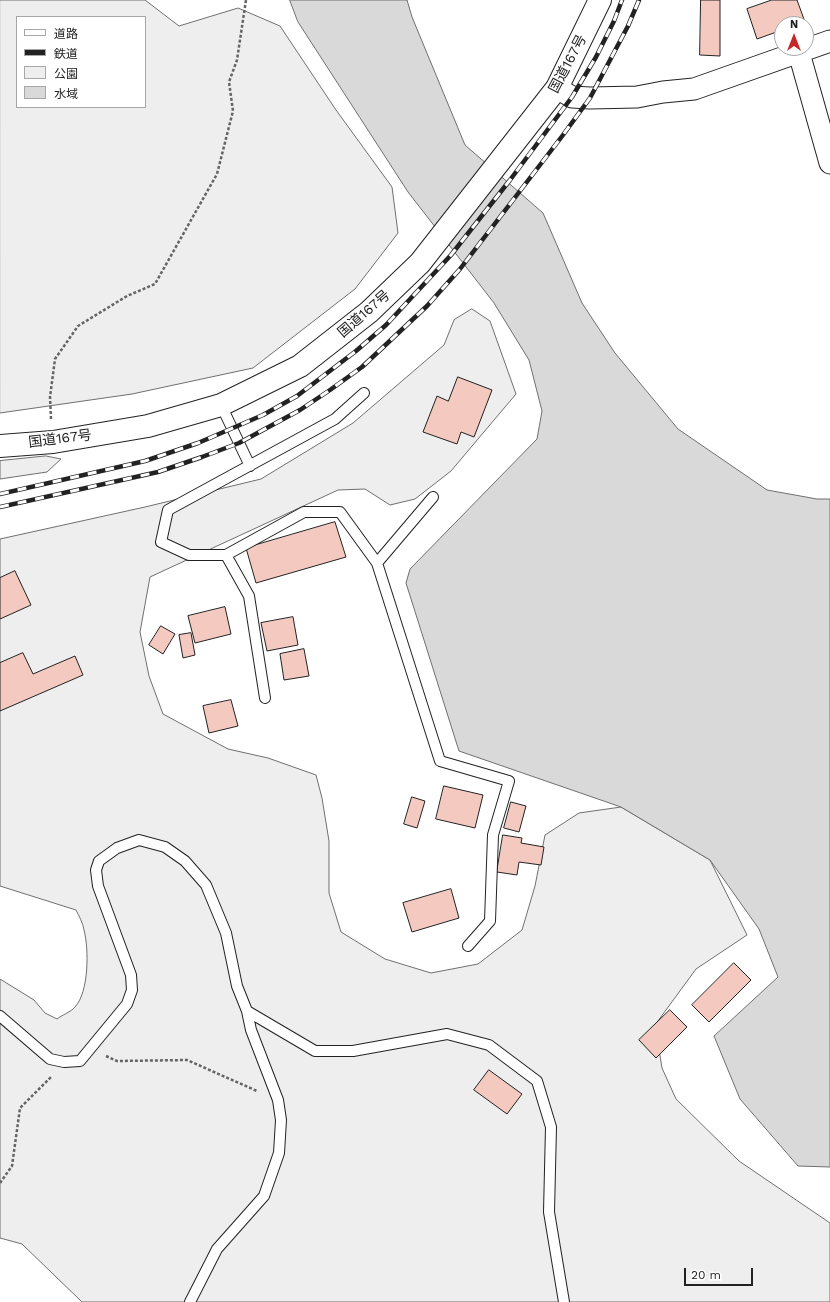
<!DOCTYPE html>
<meta charset="utf-8">
<style>
body{margin:0}
#map{position:relative;width:830px;height:1302px;overflow:hidden;background:#fff;font-family:"Work Sans","Noto Sans JP",sans-serif}
canvas{display:block}
.legend{position:absolute;left:16px;top:16px;width:130px;height:92px;box-sizing:border-box;background:#fff;border:1px solid #a7a7a7;margin:0;padding:5px 7px;list-style:none;font-size:12px;color:#222}
.legend li{display:flex;align-items:center;gap:8px;height:20px}
.legend b{width:20px;border:1px solid #a7a7a7}
.north{position:absolute;left:774px;top:16px;width:40px;height:40px;box-sizing:border-box;background:#fff;border:1px solid #a7a7a7;border-radius:50%;rotate:0deg;font-size:11px;font-weight:700;line-height:16px;text-align:center;color:#222}
.north::after{content:'';display:block;margin:auto;width:14px;height:18px;background:#c62828;clip-path:polygon(50% 0,100% 100%,50% 72%,0 100%)}
.scale{position:absolute;left:684px;top:1268px;width:69px;height:18px;box-sizing:border-box;border:2px solid #222;border-top:0;padding-left:5px;font-size:12px;line-height:14px;white-space:nowrap;color:#222;-webkit-text-stroke:3px #fff;paint-order:stroke}
</style>
<div id="map">
<canvas width="830" height="1302"></canvas>
<ul class="legend">
<li><b style="height:5px;background:#fff"></b>道路</li>
<li><b style="height:5px;background:#222"></b>鉄道</li>
<li><b style="height:11px;background:#eee"></b>公園</li>
<li><b style="height:11px;background:#d9d9d9"></b>水域</li>
</ul>
<div class="north">N</div>
<div class="scale">20 m</div>
</div>
<script>
const context = document.querySelector('canvas').getContext('2d');
context.lineJoin = 'round';
function fill(path, color) {
  context.fillStyle = color;
  context.fill(path, 'evenodd');
}
function trace(path, color, width, dash) {
  context.strokeStyle = color;
  context.lineWidth = width;
  context.lineCap = dash ? 'butt' : 'round';
  context.setLineDash(dash || []);
  context.stroke(path);
}
function write(font, color, halo, rows, align = 'center') {
  context.font = font + ' "Work Sans","Noto Sans JP",sans-serif';
  context.lineWidth = 3;
  context.setLineDash([]);
  context.textBaseline = 'middle';
  context.strokeStyle = halo;
  context.fillStyle = color;
  for (const [text, x, y, turn = 0] of rows) {
    context.save();
    context.translate(x, y);
    context.rotate((+turn || 0) * Math.PI / 180);
    context.textAlign = isNaN(turn) ? turn : align;
    if (halo) context.strokeText(text, 0, 0);
    context.fillText(text, 0, 0);
    context.restore();
  }
}
const green = new Path2D(`
 M0 0H145L179 26 238 8 280 26 336 110 392 187 398 233 355 289 253 368 132 394 0 413ZM17 17H145V107H17Z
 M472 309 490 321 516 394 451 471 415 499 390 505 365 489 338 490 150 577 140 632 149 676 163 714 228 749 268 758 316 775 322 798 329 841V893L341 932 385 959 431 973 478 964 522 930 535 886 545 835 579 813 621 807 710 860 747 935 696 969 655 1025 662 1068 676 1099 739 1161 830 1223V1302H82L22 1244 0 1238V979L34 1000 45 1013 57 1019C62 1015 71 1012 75 1007 89 992 89 949 84 930 83 923 79 916 76 910L0 886V539L145 507 261 479 353 423 444 345 454 320Z
 M46 456 61 459 47 472 0 479V461Z`);
const water = new Path2D(`
 M290 0H407L412 17 465 145 543 213 582 303 615 353 678 429 767 490 817 499H830V1167L798 1166 740 1099 714 1036 778 977 759 929 710 860 621 807 459 751 406 583 410 569 537 439 542 411 529 360 494 303 408 192 298 22Z`);
const building = new Path2D(`
 M701 0H720V56L700 55Z
 M772 0H797L805 22 800 24H782V30L757 39 747 9Z
 M458 377 492 390 474 437 461 432 457 444 423 432 437 396 448 401Z
 M335 522 346 557 256 583 246 548Z
 M15 571 31 605 0 619V578Z
 M225 607 231 634 195 643 188 616Z
 M293 617 298 645 267 651 261 623Z
 M161 626 175 634 163 654 149 645Z
 M191 633 195 655 183 658 179 635Z
 M304 649 309 676 284 680 280 654Z
 M23 653 33 674 75 656 83 675 0 711V663Z
 M231 700 238 726 209 733 203 706Z
 M444 786 483 795 475 828 436 819Z
 M412 797 425 801 417 828 404 824Z
 M511 802 526 806 519 832 504 828Z
 M503 835 522 838 521 843 544 847 541 865 519 862 517 875 497 872Z
 M451 889 459 918 412 932 403 903Z
 M734 963 751 980 709 1022 692 1005Z
 M670 1010 687 1027 656 1058 639 1040Z
 M489 1070 522 1094 507 1114 474 1090Z`);
const path = new Path2D(`
 M51 419 50 397 55 359 78 326 127 296 155 284 217 174 233 111 229 82 237 60 246 0
 M106 1056 117 1061 187 1060 257 1091
 M0 1183 12 1166 20 1108 52 1076`);
const lane = new Path2D(`
 M364 393 335 419 168 510 161 542 189 555H226L304 512H340L377 563 440 761 509 781 493 835 490 921 468 946
 M221 405 250 466
 M226 555 249 596 265 698
 M377 563 433 497
 M247 1011 315 1051H353L447 1034 489 1045 537 1081 551 1127 549 1212 564 1302
 M0 1016 50 1059 64 1062 80 1061 127 1004 132 990 131 975 98 886 96 870 99 861 117 848 139 840 165 847 185 861 206 885 226 933 237 986 247 1011 251 1030 278 1100 281 1120 279 1153 264 1196 217 1249 190 1302`);
const street = new Path2D(`
 M799 53 830 163
 M557 88 572 97 590 98 637 97 663 92 694 89 830 41`);
const highway = new Path2D(`
 M0 446 53 442 148 426 221 405 300 366 369 312 420 263 557 88 600 0`);
const rail = new Path2D(`
 M0 494 145 461 198 443 263 415 297 396 356 351 386 325 451 255 510 180 572 97 596 57 614 21 622 0
 M0 507 158 472 202 457 239 443 300 410 330 390 362 367 427 306 460 269 563 135 590 98 628 26 639 0`);
const streetNames = [
 ["国道167号",568,64,-62],
 ["国道167号",364,314,-41],
 ["国道167号",60,439,-7]
];
fill(green, '#eee');
trace(green, '#6f6f6f', 1);
fill(water, '#d9d9d9');
trace(water, '#6f6f6f', 1);
fill(building, '#f3c9c0');
trace(building, '#222', 1);
trace(lane, '#222', 12);
trace(street, '#222', 23);
trace(highway, '#222', 24);
trace(path, '#646464', 2.5, [3, 2]);
trace(lane, '#fff', 10);
trace(street, '#fff', 21);
trace(highway, '#fff', 22);
trace(rail, '#222', 4.5);
trace(rail, '#fff', 3, [9]);
write('14px', '#222', '#fff', streetNames);
</script>
